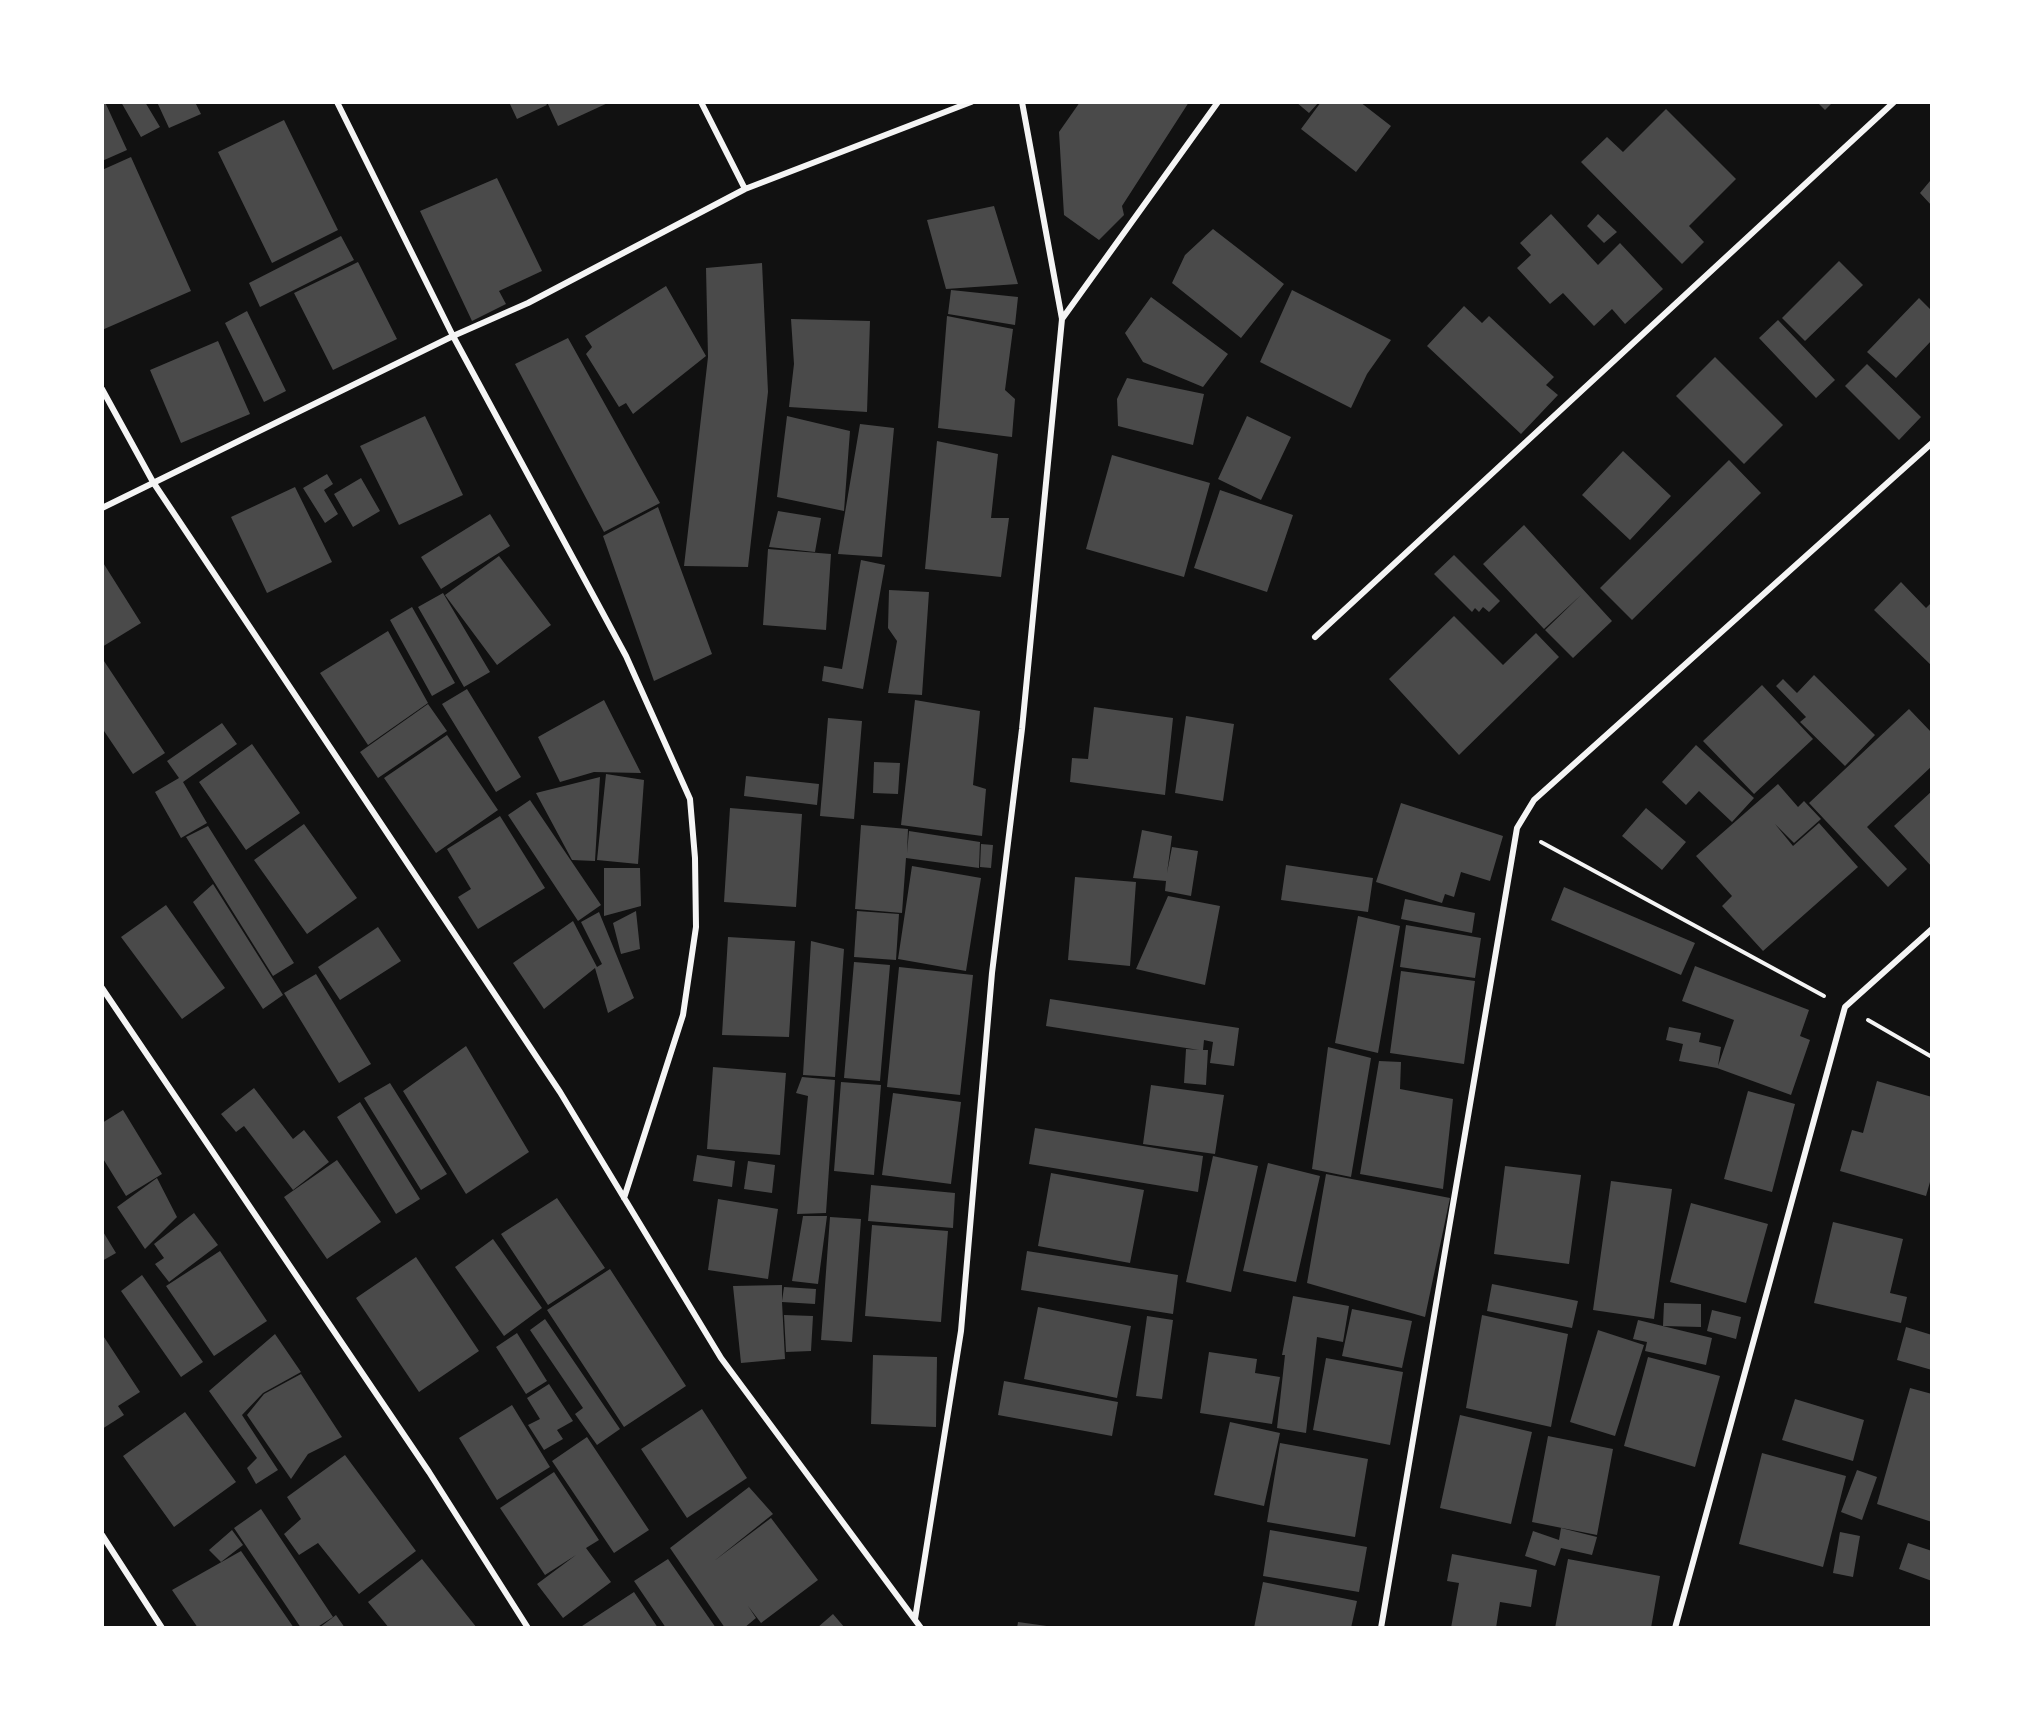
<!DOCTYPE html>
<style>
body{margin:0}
#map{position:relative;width:2034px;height:1730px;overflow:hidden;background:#111;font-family:"PT Sans",sans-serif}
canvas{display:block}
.frame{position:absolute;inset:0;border:104px solid #fff;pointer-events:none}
</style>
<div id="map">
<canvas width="2034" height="1730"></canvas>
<div class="frame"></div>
</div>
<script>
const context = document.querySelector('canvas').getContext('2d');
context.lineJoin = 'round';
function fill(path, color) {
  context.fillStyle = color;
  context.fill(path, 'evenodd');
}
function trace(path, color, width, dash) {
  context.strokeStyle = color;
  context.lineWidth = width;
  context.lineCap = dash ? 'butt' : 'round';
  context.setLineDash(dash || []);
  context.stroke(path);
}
const building = new Path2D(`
 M102 102H105L127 150 102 161Z
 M121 102H145L160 127 141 137Z
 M157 102H195L201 114 169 128Z
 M509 102H545L547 105 517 119Z
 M547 102H610L558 126Z
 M1080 102H1189L1122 206 1124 215 1099 240 1064 215 1059 132Z
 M1296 102H1319L1309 113Z
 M1321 102H1360L1391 126 1356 172 1301 129Z
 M1817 102H1833L1825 110Z
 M1666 109 1736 179 1689 226 1704 242 1682 264 1581 162 1607 137 1623 152Z
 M284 120 338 230 272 263 218 152Z
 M131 157 191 291 102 330V170Z
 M497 178 542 271 499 291 506 304 472 321 420 211Z
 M1930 181 1932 183V206L1920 193Z
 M994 206 1018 284 946 289 927 220Z
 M1551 214 1598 265 1620 243 1663 289 1625 324 1612 309 1594 326 1563 293 1550 304 1517 268 1531 255 1520 243Z
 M1598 214 1617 232 1604 243 1587 226Z
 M1213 229 1284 284 1241 338 1172 283 1185 255Z
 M341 236 354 260 260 307 249 283Z
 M1839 261 1863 285 1805 341 1782 318Z
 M358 262 397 339 333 370 294 293Z
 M762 263 768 392 748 567 684 566 708 357 706 268Z
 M666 286 706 356 633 414 626 403 619 407 586 354 592 347 585 336Z
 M951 290 1018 297 1015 325 948 314Z
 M1292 290 1391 340 1367 374 1351 408 1260 362Z
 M1151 297 1228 354 1203 387 1143 362 1125 333Z
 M1919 298 1932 311V340L1896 378 1867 352Z
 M1464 306 1482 323 1489 316 1554 377 1546 385 1558 395 1521 434 1427 346Z
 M247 311 286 391 264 402 225 323Z
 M947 316 1013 329 1005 390 1015 399 1012 437 938 428Z
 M791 319 870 321 867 412 789 407 794 364Z
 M1778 320 1835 380 1816 398 1759 338Z
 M568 338 660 503 604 532 515 364Z
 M218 341 250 414 181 443 150 370Z
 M1715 357 1783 425 1744 464 1676 396Z
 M1867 364 1921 417 1899 440 1845 386Z
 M1127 378 1204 394 1193 445 1118 426 1117 399Z
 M425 416 463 495 399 525 360 446Z
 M787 416 850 431 844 511 777 497Z
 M1247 416 1291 437 1261 500 1218 479Z
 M860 424 894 428 882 557 838 554Z
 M937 441 998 454 991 518H1009L1001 577 925 569Z
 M1623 451 1671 496 1630 540 1582 495Z
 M1112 455 1210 483 1184 577 1086 549Z
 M1729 460 1761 493 1632 620 1600 588Z
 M327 474 333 484 324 490 338 514 325 523 303 488Z
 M361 478 380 511 353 527 334 494Z
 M295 487 332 562 267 593 231 517Z
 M1220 490 1293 515 1267 592 1194 568Z
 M658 507 712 654 654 681 603 536Z
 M778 511 821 518 815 552 769 547Z
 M490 514 510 546 441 589 421 557Z
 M1524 525 1612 621 1573 658 1545 630 1581 595 1544 629 1483 564Z
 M768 549 831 554 826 630 763 625Z
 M1454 555 1500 601 1489 612 1483 607 1479 612 1475 608 1472 612 1434 574Z
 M499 556 551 625 497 665 445 595Z
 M861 560 885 565 863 689 822 681 824 666 842 669Z
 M102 561 141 623 102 647Z
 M1901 582 1926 608 1932 602V666L1874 610Z
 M889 590 929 592 922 695 888 693 897 641 888 628Z
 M443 593 490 672 464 687 418 607Z
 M412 607 455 683 432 696 390 620Z
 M1454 616 1503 665 1536 633 1559 657 1459 755 1389 679Z
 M388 631 428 703 368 745 320 673Z
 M102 658 165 753 133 774 102 728Z
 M1814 675 1875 735 1845 766 1800 722 1806 717 1776 686 1783 679 1797 693Z
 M1762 685 1813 739 1754 794 1703 741Z
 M467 689 521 777 496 792 442 704Z
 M604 700 641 773 594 772 560 782 538 737Z
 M915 700 980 711 973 785 986 789 982 836 901 825Z
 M428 704 447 731 378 778 360 752Z
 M1094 707 1173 718 1165 795 1070 782 1072 758 1088 759Z
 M1909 709 1932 733V766L1867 827 1907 869 1888 887 1809 803Z
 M1186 716 1234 724 1223 801 1175 793Z
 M828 718 862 721 854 819 820 816Z
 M222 723 237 744 183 782 207 823 181 838 155 792 179 778 167 761Z
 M447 735 498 810 436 853 384 778Z
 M252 744 300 813 246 850 199 782Z
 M1696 745 1754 798 1732 822 1699 791 1686 805 1662 782Z
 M874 762 900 763 898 794 873 793Z
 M606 774 644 780 638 864 597 860Z
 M746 776 819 784 817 805 744 796Z
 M600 777 595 861 572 860 536 793Z
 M1778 784 1798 807 1804 801 1821 819 1794 843 1775 824 1793 846 1819 823 1858 867 1763 951 1722 906 1732 896 1696 856Z
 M1932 791V867L1894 826Z
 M530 800 601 905 578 921 508 815Z
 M1401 803 1503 836 1490 881 1461 872 1454 897 1445 894 1442 903 1376 882Z
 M730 808 802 814 796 907 724 902Z
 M1646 808 1686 842 1662 870 1622 836Z
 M500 816 545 888 478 929 458 897 471 889 447 849Z
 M304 824 357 898 307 934 254 860Z
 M861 825 908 829 907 853 909 831 980 842 979 868 906 858 902 913 855 909Z
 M208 826 294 963 273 976 186 837Z
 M1142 830 1172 836 1167 873 1172 847 1198 851 1191 896 1165 891 1166 881 1133 878Z
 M981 844 993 845 991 868 980 867Z
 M1286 865 1373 878 1368 912 1281 900Z
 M912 866 981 878 966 971 898 959Z
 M604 868H640L641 906 604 916Z
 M1075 877 1136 882 1130 966 1068 960Z
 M213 884 283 995 263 1009 193 902Z
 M1564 887 1695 943 1681 975 1551 920Z
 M1168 896 1220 906 1205 985 1136 969Z
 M1405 899 1475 913 1472 933 1401 919Z
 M166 905 225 988 182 1019 121 937Z
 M636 911 640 949 621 954 613 923Z
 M857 911 899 914 896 960 854 957Z
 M599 912 634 998 608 1013 595 968 544 1009 513 963 573 921 597 967 602 964 581 922Z
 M1358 916 1400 926 1378 1053 1335 1043Z
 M1406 925 1481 938 1475 978 1400 967Z
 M378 927 401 961 340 1000 318 967Z
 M728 937 795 941 789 1037 722 1035Z
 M811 941 844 949 835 1077 803 1075Z
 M854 962 890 965 880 1081 844 1078Z
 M1695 966 1809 1010 1800 1036 1810 1040 1791 1095 1717 1068 1679 1061 1683 1044 1666 1040 1669 1027 1701 1033 1699 1042 1721 1047 1718 1066 1734 1020 1682 1001Z
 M899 967 973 975 960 1095 887 1087Z
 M1401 971 1475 981 1464 1064 1390 1053Z
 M316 974 371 1064 339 1083 284 993Z
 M1050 999 1239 1028 1234 1066 1210 1063 1213 1042 1204 1040 1203 1050H1208L1206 1085 1184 1083 1186 1049 1199 1050 1046 1026Z
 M466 1046 529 1152 466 1194 403 1091Z
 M1328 1047 1371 1058 1351 1177 1312 1169Z
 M1379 1061 1401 1062 1400 1089 1453 1099 1443 1189 1360 1174Z
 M713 1067 786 1073 780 1155 707 1149Z
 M802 1077 835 1080 826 1213 797 1214 808 1096 796 1093Z
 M1877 1081 1932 1097V1175L1926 1196 1840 1171 1852 1130 1863 1133Z
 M841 1082 881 1085 874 1175 834 1171Z
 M390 1083 447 1174 421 1190 364 1098Z
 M1151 1085 1224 1095 1215 1154 1143 1144Z
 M254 1088 293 1139 304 1130 329 1162 293 1190 244 1126 236 1132 221 1114Z
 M1748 1091 1795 1104 1772 1192 1724 1179Z
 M893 1093 961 1102 951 1184 882 1175Z
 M360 1102 420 1199 396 1214 337 1117Z
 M123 1110 162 1174 126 1196 102 1157V1123Z
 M1035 1128 1203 1156 1198 1192 1029 1164Z
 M697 1155 735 1161 732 1187 693 1181Z
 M1213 1156 1258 1166 1231 1292 1186 1282Z
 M337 1160 381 1222 327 1259 284 1197Z
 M748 1161 775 1165 772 1193 744 1189Z
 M1268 1163 1320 1176 1296 1282 1243 1271Z
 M1505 1166 1581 1175 1569 1264 1494 1254Z
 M1051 1173 1144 1190 1130 1263 1038 1246Z
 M1326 1174 1450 1198 1425 1317 1307 1283Z
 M157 1178 177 1217 145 1249 117 1207Z
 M1611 1181 1672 1189 1654 1319 1593 1310Z
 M871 1185 955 1193 953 1228 868 1221Z
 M557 1198 605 1268 548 1305 501 1234Z
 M718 1199 778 1209 768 1279 708 1270Z
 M1691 1203 1768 1224 1746 1303 1670 1282Z
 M194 1213 218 1245 169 1282 155 1264 164 1258 154 1244Z
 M803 1216H827L818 1284 792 1281Z
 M830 1217 861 1219 852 1342 821 1340Z
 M1833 1222 1903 1239 1890 1293 1907 1297 1901 1323 1814 1303Z
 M872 1225 948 1231 941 1322 865 1316Z
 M102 1230 116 1253 102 1261Z
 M493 1239 542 1308 504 1336 455 1267Z
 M220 1251 267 1321 214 1356 166 1286Z
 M1027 1251 1178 1275 1173 1314 1021 1290Z
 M416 1257 479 1351 419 1392 356 1298Z
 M610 1269 686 1386 624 1427 547 1310Z
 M142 1275 203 1362 181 1377 121 1291Z
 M1492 1284 1578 1301 1572 1328 1487 1311Z
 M782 1285V1301L784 1287 816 1289 815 1304 782 1302 785 1359 741 1363 733 1286Z
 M1293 1296 1349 1306 1343 1342 1317 1337 1306 1433 1277 1428 1285 1355H1282Z
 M1664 1303 1701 1304V1327L1663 1326Z
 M1038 1307 1131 1326 1117 1398 1024 1379Z
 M1352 1309 1412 1321 1402 1368 1342 1356Z
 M1712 1310 1741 1317 1736 1339 1707 1331Z
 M784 1315 813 1316 811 1351 786 1352Z
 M1482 1315 1568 1334 1551 1427 1466 1408Z
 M1147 1316 1173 1320 1162 1399 1136 1396Z
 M545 1319 620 1429 597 1445 575 1414 583 1408 530 1330Z
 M1638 1320 1712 1338 1706 1365 1645 1351 1647 1342 1633 1339Z
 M1906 1327 1932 1335V1370L1897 1360Z
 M1598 1330 1644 1345 1615 1436 1570 1422Z
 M517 1333 547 1381 526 1394 496 1347Z
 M102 1334 140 1392 118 1406 124 1415 102 1429Z
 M275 1334 301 1372 263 1393 242 1415 278 1470 256 1484 247 1468 257 1458 209 1391Z
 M1209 1352 1257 1359 1255 1373 1280 1377 1272 1424 1200 1413Z
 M873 1355 937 1357 936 1427 871 1424Z
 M1648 1357 1720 1376 1695 1467 1624 1446Z
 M1326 1358 1403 1372 1390 1445 1313 1430Z
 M301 1374 342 1437 308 1454 291 1479 247 1415 264 1394Z
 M1004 1381 1118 1402 1112 1436 998 1415Z
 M549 1384 573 1421 557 1430 563 1439 544 1450 528 1425 540 1419 527 1398Z
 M1910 1388 1932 1394V1522L1877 1504Z
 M1795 1399 1864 1420 1853 1461 1782 1440Z
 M512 1405 550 1467 497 1500 459 1438Z
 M702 1409 747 1478 687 1518 641 1449Z
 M185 1412 236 1482 174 1527 123 1456Z
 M1460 1415 1532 1432 1511 1524 1440 1508Z
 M1230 1422 1280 1433 1264 1506 1214 1495Z
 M1548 1436 1613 1449 1597 1535 1532 1522Z
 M587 1437 649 1530 614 1553 552 1461Z
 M1280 1443 1368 1459 1355 1537 1267 1522Z
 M1762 1453 1846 1476 1823 1567 1739 1544Z
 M345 1455 416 1551 359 1594 318 1543 299 1555 284 1534 301 1519 287 1497Z
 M1857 1470 1877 1477 1862 1520 1841 1512Z
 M554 1472 599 1540 586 1548 611 1582 563 1618 537 1584 576 1555 545 1575 500 1508Z
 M749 1487 773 1514 714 1561 771 1518 818 1580 761 1623 748 1606 756 1618 744 1628H725L670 1548Z
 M261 1509 333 1617 316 1628H301L234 1528Z
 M1561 1528 1597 1537 1592 1555 1561 1548 1555 1566 1525 1556 1533 1531 1559 1540Z
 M232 1530 243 1545 221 1562 209 1550Z
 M1270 1530 1367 1547 1359 1592 1263 1576Z
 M1840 1532 1860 1536 1853 1577 1833 1573Z
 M1908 1543 1932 1551V1581L1899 1569Z
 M241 1551 294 1628H198L172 1590Z
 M1452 1554 1537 1570 1531 1607 1500 1602 1496 1628H1451L1459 1583 1447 1581Z
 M422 1559 477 1628H389L368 1602Z
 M668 1559 716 1628H666L634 1581Z
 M1568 1559 1660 1576 1651 1628H1555Z
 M1263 1582 1357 1601 1351 1628H1254Z
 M634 1592 658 1628H579Z
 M833 1614 845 1628H817Z
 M336 1615 345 1628H319Z
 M1018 1622 1054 1627 1053 1628H1017Z`);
const path = new Path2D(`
 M1541 842 1824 996
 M1868 1020 1932 1057`);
const minor = new Path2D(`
 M337 102 453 336 626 656 690 799 695 858 696 927 683 1015 624 1198
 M701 102 745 189
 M1062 319 1218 102
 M102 389 153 482 560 1092 721 1358 921 1628
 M102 508 453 336 528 303 745 189 971 102
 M1315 637 1894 102
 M102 988 429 1472 528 1628
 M102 1535 162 1628
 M915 1619 961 1331 992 973 1022 729 1062 319 1022 102
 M1381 1628 1517 828 1534 800 1932 443
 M1675 1628 1845 1007 1932 929`);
fill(building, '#4a4a4a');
trace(path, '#f5f5f5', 4);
trace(minor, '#f5f5f5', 6);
</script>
